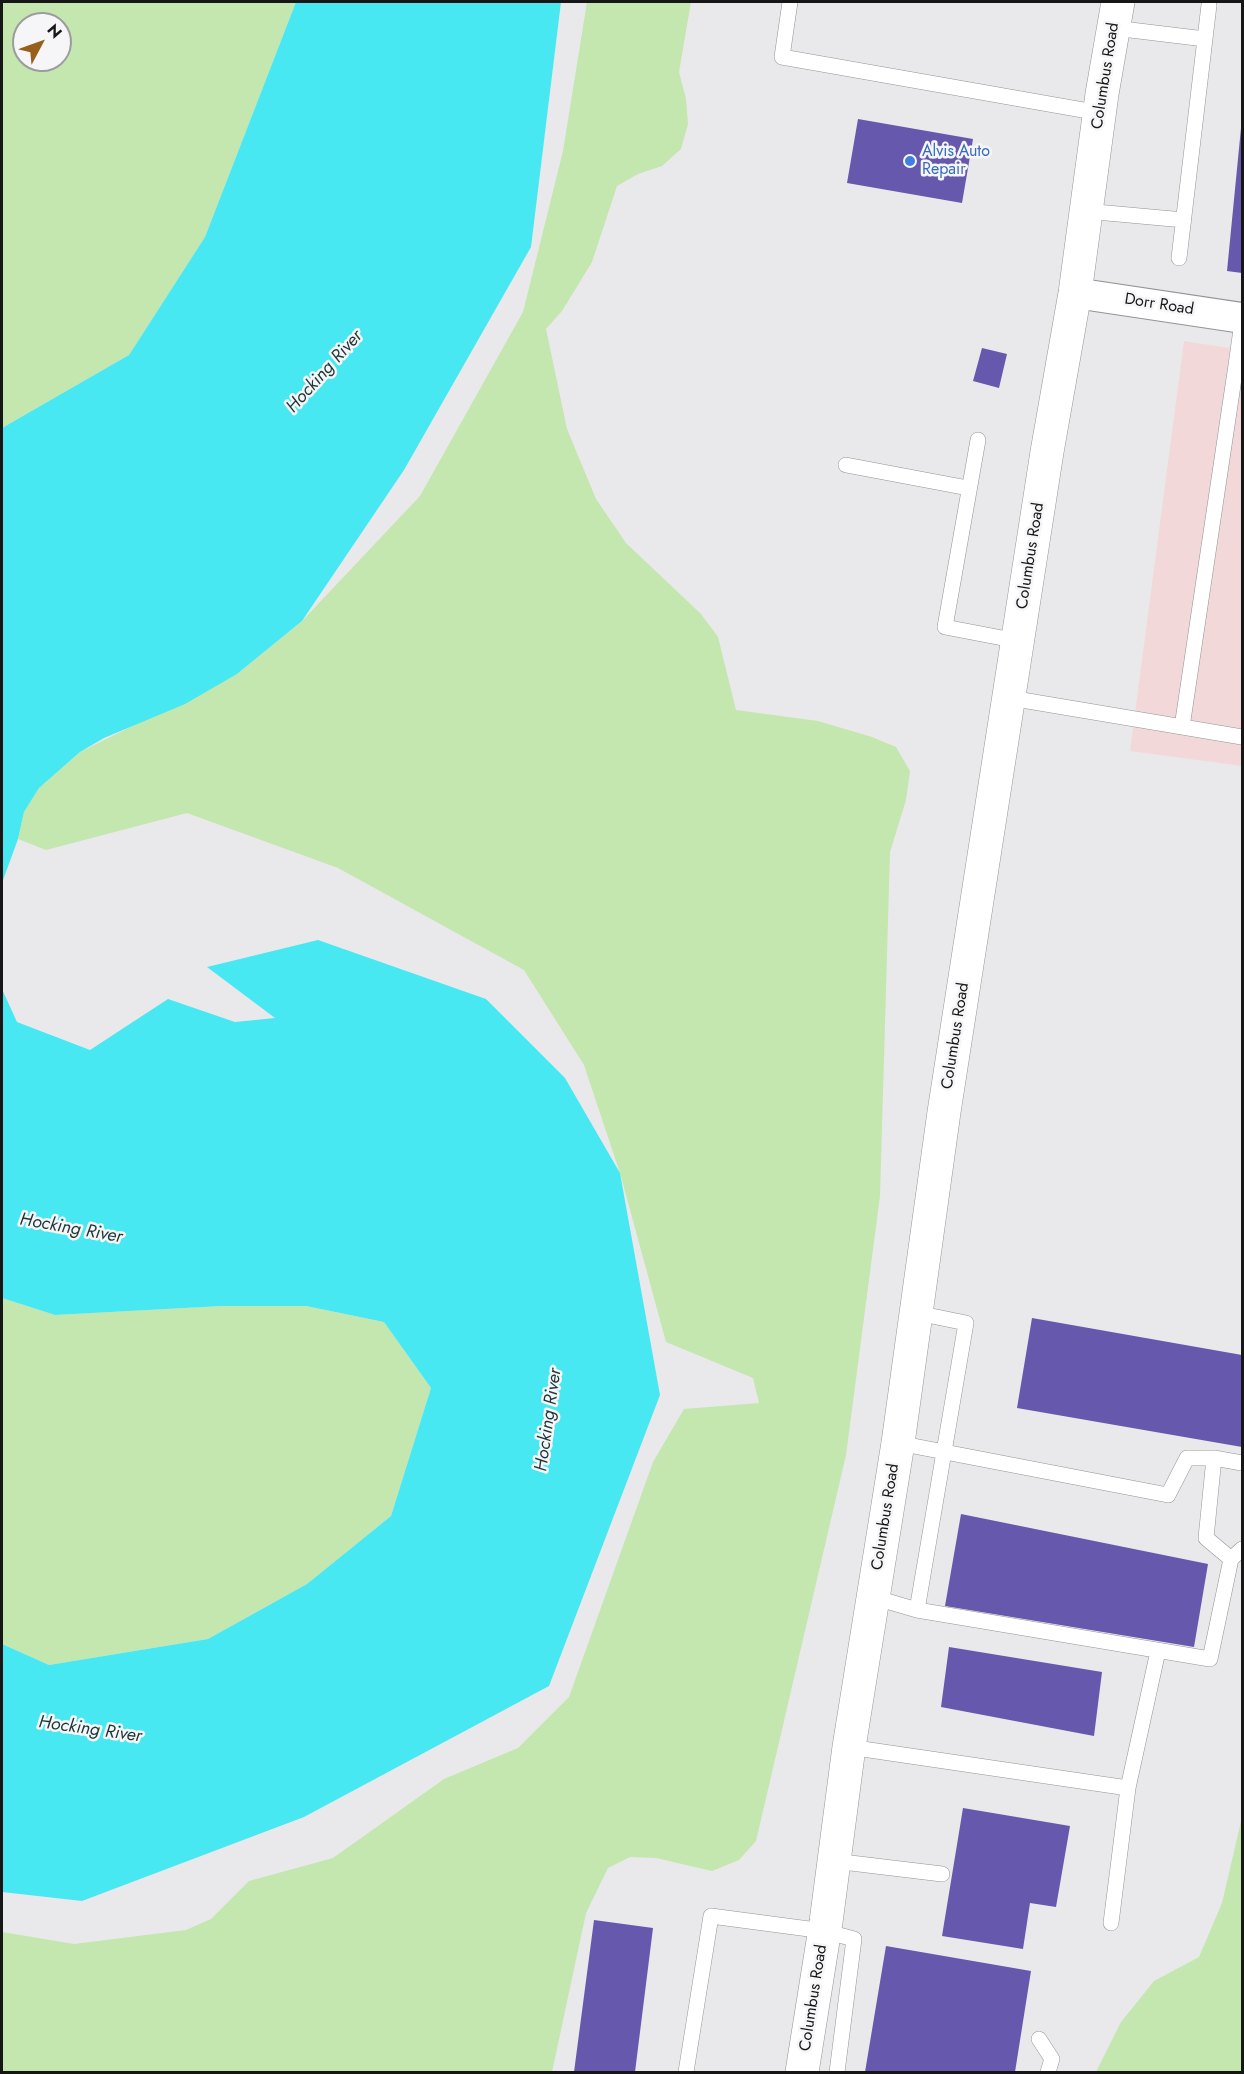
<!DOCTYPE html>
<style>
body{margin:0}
#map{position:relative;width:1244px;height:2074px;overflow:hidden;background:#e9e9eb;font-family:Jost,sans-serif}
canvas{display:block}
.frame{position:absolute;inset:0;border:3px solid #161616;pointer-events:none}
.north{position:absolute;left:12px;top:12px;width:60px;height:60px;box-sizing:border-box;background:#f6f6f8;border:2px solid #9c9c9e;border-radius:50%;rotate:49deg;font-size:16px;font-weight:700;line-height:24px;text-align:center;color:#161616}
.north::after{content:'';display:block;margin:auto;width:21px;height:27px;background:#985e1c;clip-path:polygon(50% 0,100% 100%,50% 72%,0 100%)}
</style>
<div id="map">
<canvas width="1244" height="2074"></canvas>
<div class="frame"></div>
<div class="north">N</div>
</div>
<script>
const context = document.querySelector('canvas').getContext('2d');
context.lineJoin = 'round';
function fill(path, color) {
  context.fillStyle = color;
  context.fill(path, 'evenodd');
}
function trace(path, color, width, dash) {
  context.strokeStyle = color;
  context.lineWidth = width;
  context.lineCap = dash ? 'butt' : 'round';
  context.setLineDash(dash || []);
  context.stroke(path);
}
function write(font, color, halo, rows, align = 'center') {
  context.font = font + ' Jost,sans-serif';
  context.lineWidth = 5;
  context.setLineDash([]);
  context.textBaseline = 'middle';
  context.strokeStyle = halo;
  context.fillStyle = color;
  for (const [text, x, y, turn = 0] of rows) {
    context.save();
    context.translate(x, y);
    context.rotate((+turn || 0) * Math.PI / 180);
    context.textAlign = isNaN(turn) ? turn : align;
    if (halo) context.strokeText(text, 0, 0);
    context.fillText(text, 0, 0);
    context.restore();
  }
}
const commercial = new Path2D(`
 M1184 341 1242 350V766L1130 751Z`);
const green = new Path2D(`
 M2 2H296L205 237 129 355 2 428ZM24 24H60V60H24Z
 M587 2H691L679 72 686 99 688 124 681 149 662 166 638 174 617 186 592 262 562 311 546 329 567 429 596 499 626 543 701 614 718 637 736 710 818 721 872 737 896 747 910 771 906 800 890 852 880 1196 846 1455 756 1841 739 1860 712 1871 656 1858 630 1857 608 1868 586 1913 552 2072H2V1932L74 1944 186 1930 211 1919 249 1881 333 1858 444 1779 518 1748 569 1697 653 1462 684 1409 759 1403 753 1378 666 1342 620 1173 584 1065 524 970 338 868 187 813 46 850 18 839 24 812 39 788 80 752 237 674 302 621 420 496 523 312 563 151Z
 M2 1298 55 1315 222 1306H306L384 1322 431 1388 391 1516 307 1584 208 1639 49 1665 2 1644Z
 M1242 1817V2072H1096L1121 2022 1154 1981 1199 1957 1222 1903Z`);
const water = new Path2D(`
 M296 2H561L531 247 404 470 302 621 237 674 185 704 104 738 80 752 39 788 24 812 18 839 2 883V428L129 355 205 237Z
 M318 940 486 999 565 1078 620 1173 660 1395 549 1686 304 1817 82 1901 2 1892V1644L49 1665 208 1639 307 1584 391 1516 431 1388 384 1322 306 1306H222L55 1315 2 1298V989L17 1022 90 1050 168 999 235 1022 275 1018 207 967Z`);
const building = new Path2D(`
 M858 119 973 139 962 203 847 183Z
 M1241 128H1242V273L1227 271Z
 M982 348 1007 354 999 388 973 381Z
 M1032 1318 1242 1355V1447L1017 1408Z
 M961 1514 1208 1564 1194 1647 945 1606Z
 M949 1647 1102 1672 1094 1736 941 1707Z
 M963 1808 1070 1826 1056 1907 1030 1903 1023 1949 942 1936Z
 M594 1920 653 1928 635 2072H574Z
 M886 1946 1031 1971 1015 2072H865Z`);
const lane = new Path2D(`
 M790 2 782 57 1100 113
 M1114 28 1205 39
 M1085 211 1184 220
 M1179 258 1209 5
 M1242 322 1236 365 1242 366
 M978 440 945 627 1018 641
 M846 465 968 488
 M1010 698 1242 737
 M1182 727 1236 365
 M898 1443 1168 1495 1187 1458H1214L1242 1463
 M1214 1458 1206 1538 1231 1559
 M873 1597 917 1610 1210 1659 1231 1559 1242 1549
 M917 1610 966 1323 917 1313
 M849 1747 1128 1788
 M834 1861 942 1874
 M1111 1923 1128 1788 1158 1651
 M1039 2039 1052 2059 1048 2072
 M686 2072 711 1916 824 1931 854 1939 837 2072`);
const street = new Path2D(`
 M1075 293 1242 318`);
const secondary = new Path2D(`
 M802 2072 826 1922 849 1747 898 1443 944 1112 1047 452 1075 293 1102 94 1118 2`);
const markers = [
 [910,161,6,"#3f7fe0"]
];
const streetNames = [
 ["Columbus Road",1106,76,-81],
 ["Dorr Road",1159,305,9],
 ["Columbus Road",1031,556,-81],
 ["Columbus Road",956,1036,-81],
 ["Columbus Road",886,1517,-81],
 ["Columbus Road",814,1998,-81]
];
const shopNames = [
 ["Alvis Auto",922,152],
 ["Repair",922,170]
];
const waterNames = [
 ["Hocking River",325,372,-48],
 ["Hocking River",71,1229,10],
 ["Hocking River",549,1420,-82],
 ["Hocking River",90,1730,8]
];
fill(commercial, '#f3d8d9');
fill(green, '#c4e6af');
fill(water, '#48e8f3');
fill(building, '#6658ac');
trace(lane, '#949396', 16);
trace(street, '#949396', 32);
trace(secondary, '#949396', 34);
trace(lane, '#fff', 15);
trace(street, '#fff', 30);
trace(secondary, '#fff', 33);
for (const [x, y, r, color] of markers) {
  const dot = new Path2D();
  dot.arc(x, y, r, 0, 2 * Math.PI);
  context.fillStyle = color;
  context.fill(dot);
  trace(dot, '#f6f6f8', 2);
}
write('16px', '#161616', '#f6f6f8', streetNames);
write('16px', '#366cbe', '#f6f6f8', shopNames, 'left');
write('italic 18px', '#1d3739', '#f6f6f8', waterNames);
</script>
